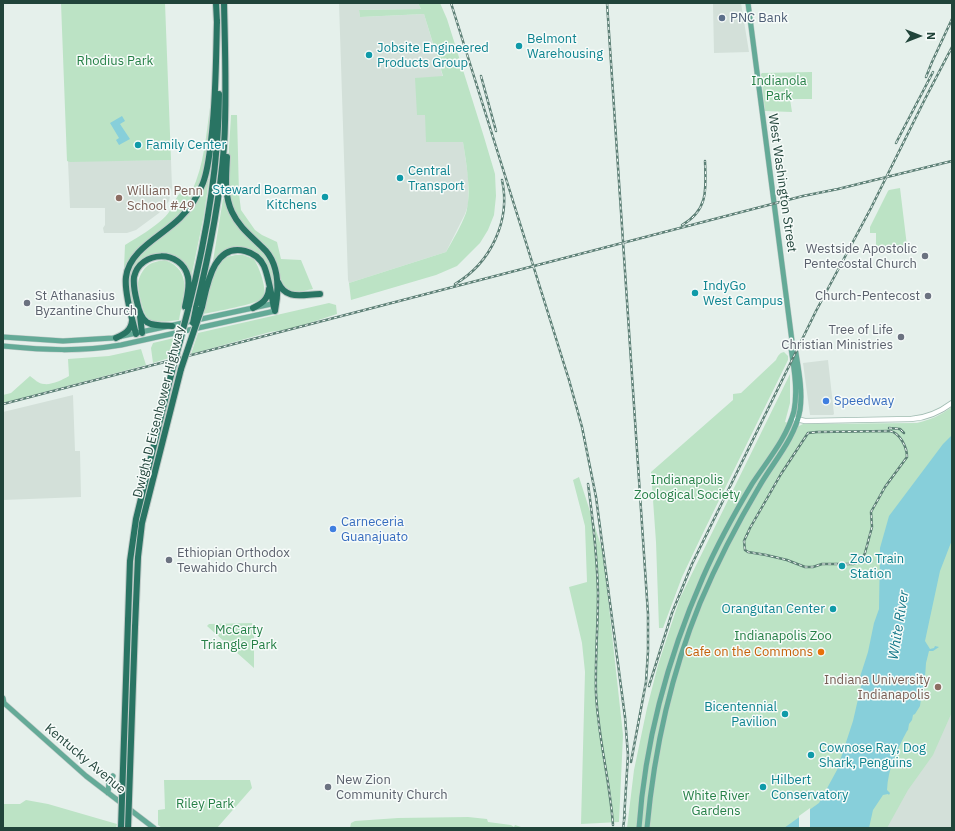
<!DOCTYPE html>
<style>
body{margin:0}
#map{position:relative;width:955px;height:831px;overflow:hidden;background:#e5f0eb;font-family:"IBM Plex Sans",sans-serif}
canvas{display:block}
.frame{position:absolute;inset:0;border:4px solid #21443a;pointer-events:none}
.north{position:absolute;left:899px;top:16px;width:40px;height:40px;-webkit-text-stroke:3px #f6fbf9;paint-order:stroke;rotate:90deg;font-size:11px;font-weight:700;line-height:16px;text-align:center;color:#21443a}
.north::after{content:'';display:block;margin:auto;width:14px;height:18px;background:#21443a;clip-path:polygon(50% 0,100% 100%,50% 72%,0 100%)}
</style>
<div id="map">
<canvas width="955" height="831"></canvas>
<div class="frame"></div>
<div class="north">N</div>
</div>
<script>
const context = document.querySelector('canvas').getContext('2d');
context.lineJoin = 'round';
function fill(path, color) {
  context.fillStyle = color;
  context.fill(path, 'evenodd');
}
function trace(path, color, width, dash) {
  context.strokeStyle = color;
  context.lineWidth = width;
  context.lineCap = dash ? 'butt' : 'round';
  context.setLineDash(dash || []);
  context.stroke(path);
}
function write(font, color, halo, rows, align = 'center') {
  context.font = font + ' "IBM Plex Sans",sans-serif';
  context.lineWidth = 3;
  context.setLineDash([]);
  context.textBaseline = 'middle';
  context.strokeStyle = halo;
  context.fillStyle = color;
  for (const [text, x, y, turn = 0] of rows) {
    context.save();
    context.translate(x, y);
    context.rotate((+turn || 0) * Math.PI / 180);
    context.textAlign = isNaN(turn) ? turn : align;
    if (halo) context.strokeText(text, 0, 0);
    context.fillText(text, 0, 0);
    context.restore();
  }
}
const built = new Path2D(`
 M339 3H418L421 9 359 10 360 17 424 14 443 77 417 115H425L463 141 468 176V205L465 214 446 252 349 283 348 280Z
 M701 3H741L749 52 714 53 713 4Z
 M171 160 172 188 169 201 159 213 136 230 127 233H104L103 228 105 225V208H70L68 161Z
 M828 360 834 414 833 415H810L803 363Z
 M73 395 75 451H80L81 497 3 500V412Z
 M952 592V828H877Z`);
const green = new Path2D(`
 M61 3H165L171 160 70 162 67 161Z
 M418 3H440L447 19 484 137 495 174 496 196 494 215 488 230 480 243 457 266 436 275 351 300 349 283 446 252C453 240 461 226 466 213 472 194 466 161 463 142H426L425 115H417L415 78 443 76 424 14 360 17 359 10 421 9Z
 M812 72V99H790L792 112 765 111 761 74 762 73Z
 M210 107C207 144 209 184 181 212 176 218 169 223 163 229 148 241 134 250 124 268L125 245C138 237 161 224 169 212 173 206 175 199 180 193L192 191C204 165 206 136 210 107Z
 M231 115H237L239 194 241 210 255 230 262 235 277 242 281 259 301 260 313 289C307 290 298 293 292 292 278 290 280 272 276 262 275 258 272 254 270 251 262 240 248 232 240 221 222 198 230 144 231 115Z
 M207 179H209L204 215 191 278 179 259 169 254 160 253 151 255 144 259 131 285 137 318 138 323H136L128 282 129 273 137 256 182 220Z
 M900 188 907 246H906V248L876 251V233H870V227L888 191 889 190Z
 M223 199H225L231 215 266 254 274 277 276 295 274 294 259 255 223 252 219 254 214 261H213Z
 M236 255H243L254 259C259 267 268 290 263 298 258 304 213 312 203 314 207 301 213 266 224 259 227 256 232 256 236 255Z
 M165 260C194 271 183 297 179 320 170 321 158 323 150 320 143 317 139 293 138 285 138 279 141 273 145 268 151 262 158 261 165 260Z
 M329 303 336 305 337 314 291 329 270 332 191 354 198 333Z
 M174 338 169 358 153 363 151 348 153 343Z
 M141 349 146 365 3 403V395L11 393 30 376C34 379 39 384 44 384 52 385 62 380 69 376L68 359 109 356Z
 M784 352 788 356V360L701 537 682 577 663 628H659L656 542 651 472 733 400V394L741 393 776 360C778 356 779 353 784 352Z
 M790 374V403L785 422 799 426 803 424 917 423C930 420 941 415 952 407V712L933 755 908 790 887 828H627L634 770 647 708 658 665 680 598Z
 M579 477 603 552 623 735 619 822 581 824 585 672 582 643 569 587 587 582 585 526 573 480Z
 M252 623 254 628V668L207 626 209 624Z
 M164 780H250L252 788 217 828H162L158 825V810L165 809Z
 M26 800 48 804 117 824 116 828H3V804H20Z
 M468 817 487 819 488 822 511 825 514 827 515 825 524 828H350L351 823 355 821 398 818Z`);
const water = new Path2D(`
 M122 116 125 121 120 124 130 139 119 145 116 140 119 138 110 123Z
 M952 435V540L940 571 925 641 930 649 934 648 935 646 939 647 933 651H929L926 663 924 692H922L920 706 915 714 913 715 912 720 909 724 908 730 907 731C897 750 888 768 887 790L890 793 889 795 888 794 883 795 873 810 869 828H784L819 803 837 770 853 721 861 686V681L859 680 868 652 874 623 879 609 880 548 889 516 943 444Z`);
const pier = new Path2D(`
 M810 808V828H799V816Z`);
const secondary = new Path2D(`
 M796 419 805 421 911 419C926 418 940 412 952 403`);
const primary = new Path2D(`
 M3 337 63 341 113 338 276 303
 M3 346C45 350 79 352 121 345L275 311
 M3 698 4 703 86 776 154 828
 M108 793 109 782 113 776
 M639 828C645 741 668 657 703 577 717 545 734 514 752 484 767 461 787 438 794 411 798 390 794 368 791 348L792 341 748 3
 M647 828C654 751 671 674 700 603 717 563 737 524 759 487 773 462 795 439 800 410 803 390 798 367 795 347L792 342`);
const highway = new Path2D(`
 M216 3 217 23
 M227 157C226 176 224 195 232 212 239 227 251 236 262 247 280 263 279 290 275 311
 M278 282C286 301 303 294 320 294
 M202 307C207 286 213 243 245 251 253 253 260 258 264 266 268 275 272 297 274 308
 M196 308C209 255 220 201 224 146 227 98 225 51 224 3
 M253 308C261 304 268 300 269 289
 M188 310C206 239 219 168 219 94
 M140 316 142 333
 M172 326C149 325 142 326 137 302 135 294 133 285 134 277 140 250 182 249 188 277 190 287 187 297 185 307
 M136 334C132 319 124 292 126 277 129 250 162 236 180 218 190 208 198 196 203 183 209 167 210 149 212 132 216 95 216 57 217 20
 M116 338C124 334 131 331 132 321
 M177 352 180 341
 M128 620 130 561 136 519 171 375
 M135 627 138 557 142 523 181 369`);
const rail = new Path2D(`
 M451 3 569 380 582 427 596 497 625 717 628 755 624 819
 M607 3 648 614V651L646 682 631 762
 M481 76 496 131
 M926 77 932 62 952 19
 M896 143 933 72
 M682 225C709 210 706 188 705 161
 M455 284C491 263 511 220 502 180
 M3 404 803 196 838 189 952 161
 M889 428 900 429 904 433
 M890 431C900 433 907 447 907 457L885 487 871 512 872 527 865 553 862 559 859 562 853 564H822L813 567H805L787 560 766 555 748 552 745 550 744 541 750 528 781 474 808 433 817 432Z
 M588 484C593 520 597 556 598 593 598 626 595 660 596 693 598 737 610 781 613 825
 M649 686 672 613 692 564 816 311 871 208 925 99 952 47
 M623 828 625 814`);
const highwayBridge = new Path2D(`
 M193 323 196 308
 M180 341 188 310
 M181 369 202 307
 M171 375 177 352
 M121 828 128 620
 M128 828 135 627`);
const markers = [
 [722,18,4,"#5c6f8a"],
 [519,46,4,"#0f9aa8"],
 [369,55,4,"#0f9aa8"],
 [138,145,4,"#0f9aa8"],
 [400,178,4,"#0f9aa8"],
 [325,197,4,"#0f9aa8"],
 [119,198,4,"#8d6e63"],
 [925,256,4,"#6b7280"],
 [695,293,4,"#0f9aa8"],
 [928,296,4,"#6b7280"],
 [27,303,4,"#6b7280"],
 [901,337,4,"#6b7280"],
 [826,401,4,"#3f7fe0"],
 [333,529,4,"#3f7fe0"],
 [169,560,4,"#6b7280"],
 [842,566,4,"#0f9aa8"],
 [833,609,4,"#0f9aa8"],
 [821,652,4,"#e8710a"],
 [938,687,4,"#8d6e63"],
 [785,714,4,"#0f9aa8"],
 [811,755,4,"#0f9aa8"],
 [328,787,4,"#6b7280"],
 [763,787,4,"#0f9aa8"]
];
const serviceNames = [
 ["PNC Bank",730,18]
];
const cultureNames = [
 ["Belmont",527,39],
 ["Warehousing",527,54],
 ["Jobsite Engineered",377,48],
 ["Products Group",377,63],
 ["Family Center",146,145],
 ["Central",408,171],
 ["Transport",408,186],
 ["Steward Boarman",317,190,"right"],
 ["Kitchens",317,205,"right"],
 ["IndyGo",703,286],
 ["West Campus",703,301],
 ["Zoo Train",850,559],
 ["Station",850,574],
 ["Orangutan Center",825,609,"right"],
 ["Bicentennial",777,707,"right"],
 ["Pavilion",777,722,"right"],
 ["Cownose Ray, Dog",819,748],
 ["Shark, Penguins",819,763],
 ["Hilbert",771,780],
 ["Conservatory",771,795]
];
const parkNames = [
 ["Rhodius Park",115,61],
 ["Indianola",779,81],
 ["Park",779,96],
 ["Indianapolis",687,480],
 ["Zoological Society",687,495],
 ["McCarty",239,630],
 ["Triangle Park",239,645],
 ["Indianapolis Zoo",783,636],
 ["White River",716,796],
 ["Gardens",716,811],
 ["Riley Park",205,804]
];
const streetNames = [
 ["West Washington Street",782,183,82],
 ["Dwight D Eisenhower Highway",159,412,-76],
 ["Kentucky Avenue",85,759,40]
];
const educationNames = [
 ["William Penn",127,191],
 ["School #49",127,206],
 ["Indiana University",930,680,"right"],
 ["Indianapolis",930,695,"right"]
];
const worshipNames = [
 ["Westside Apostolic",917,249],
 ["Pentecostal Church",917,264],
 ["St Athanasius",35,296,"left"],
 ["Byzantine Church",35,311,"left"],
 ["Church-Pentecost",920,296],
 ["Tree of Life",893,330],
 ["Christian Ministries",893,345],
 ["Ethiopian Orthodox",177,553,"left"],
 ["Tewahido Church",177,568,"left"],
 ["New Zion",336,780,"left"],
 ["Community Church",336,795,"left"]
];
const shopNames = [
 ["Speedway",834,401],
 ["Carneceria",341,522],
 ["Guanajuato",341,537]
];
const foodNames = [
 ["Cafe on the Commons",813,652]
];
const waterNames = [
 ["White River",899,625,-81]
];
fill(built, '#d3e0d9');
fill(green, '#bce3c5');
fill(water, '#87cfda');
fill(pier, '#e5f0eb');
trace(secondary, '#a2bdb3', 6);
trace(primary, '#c1cbc8', 6);
trace(highway, '#c1cbc8', 8);
trace(secondary, '#fff', 4.5);
trace(primary, '#64aa97', 5);
trace(highway, '#297463', 6);
trace(rail, '#5c7f75', 2.5);
trace(rail, '#f6fbf9', 1, [3]);
trace(highwayBridge, '#c1cbc8', 8, []);
trace(highwayBridge, '#297463', 6);
for (const [x, y, r, color] of markers) {
  const dot = new Path2D();
  dot.arc(x, y, r, 0, 2 * Math.PI);
  context.fillStyle = color;
  context.fill(dot);
  trace(dot, '#f6fbf9', 1.5);
}
write('13px', '#4e5e75', '#f6fbf9', serviceNames, 'left');
write('13px', '#0d838f', '#f6fbf9', cultureNames, 'left');
write('13px', '#268047', '#f6fbf9', parkNames);
write('13px', '#21443a', '#f6fbf9', streetNames);
write('13px', '#785e54', '#f6fbf9', educationNames, 'left');
write('13px', '#5b616d', '#f6fbf9', worshipNames, 'right');
write('13px', '#366cbe', '#f6fbf9', shopNames, 'left');
write('13px', '#c56008', '#f6fbf9', foodNames, 'right');
write('italic 14px', '#137788', '#f6fbf9', waterNames);
</script>
